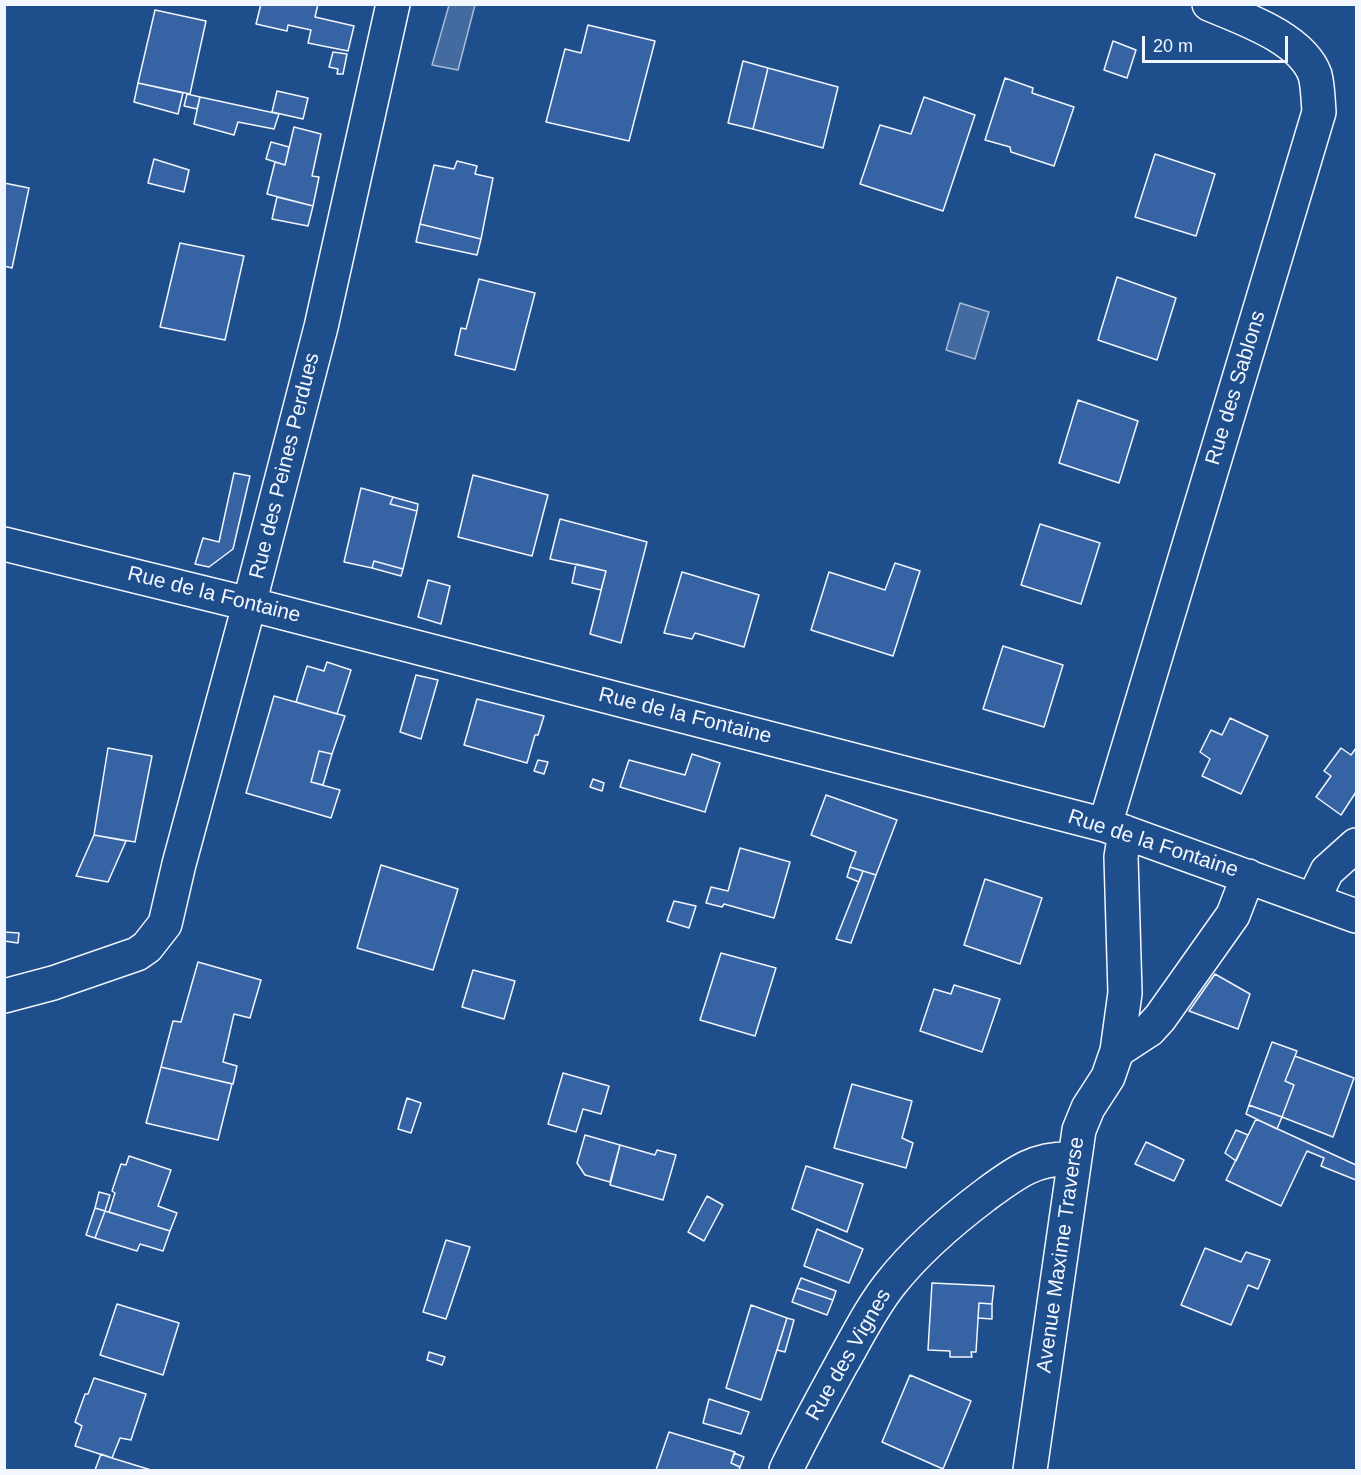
<!DOCTYPE html>
<style>
body{margin:0}
#map{position:relative;width:1361px;height:1475px;overflow:hidden;background:#1f4e8c;font-family:Helvetica,sans-serif}
canvas{display:block}
.frame{position:absolute;inset:0;border:6px solid #f2f6ff;pointer-events:none}
.scale{position:absolute;left:1142px;top:36px;width:146px;height:27px;box-sizing:border-box;border:3px solid #f2f6ff;border-top:0;padding-left:8px;font-size:18px;line-height:21px;white-space:nowrap;color:#f2f6ff;-webkit-text-stroke:4px #1f4e8c;paint-order:stroke}
</style>
<div id="map">
<canvas width="1361" height="1475"></canvas>
<div class="frame"></div>
<div class="scale">20 m</div>
</div>
<script>
const context = document.querySelector('canvas').getContext('2d');
context.lineJoin = 'round';
function fill(path, color) {
  context.fillStyle = color;
  context.fill(path, 'evenodd');
}
function trace(path, color, width, dash) {
  context.strokeStyle = color;
  context.lineWidth = width;
  context.lineCap = dash ? 'butt' : 'round';
  context.setLineDash(dash || []);
  context.stroke(path);
}
function write(font, color, halo, rows, align = 'center') {
  context.font = font + ' Helvetica,sans-serif';
  context.lineWidth = 4.5;
  context.setLineDash([]);
  context.textBaseline = 'middle';
  context.strokeStyle = halo;
  context.fillStyle = color;
  for (const [text, x, y, turn = 0] of rows) {
    context.save();
    context.translate(x, y);
    context.rotate((+turn || 0) * Math.PI / 180);
    context.textAlign = isNaN(turn) ? turn : align;
    if (halo) context.strokeText(text, 0, 0);
    context.fillText(text, 0, 0);
    context.restore();
  }
}
const water = new Path2D(`
 M449 5H475L458 70 432 65Z
 M960 303 989 312 975 359 946 350Z`);
const building = new Path2D(`
 M261 4H318L315 17 354 26 348 51 308 43 311 30 288 25 287 31 256 24Z
 M155 10 206 21 190 94 138 83Z
 M588 25 655 41 629 141 546 122 565 49 581 53Z
 M1113 41 1136 50 1127 78 1104 70Z
 M333 52 347 54 343 74H337L338 69 329 67Z
 M743 61 768 68 753 129 728 123Z
 M768 68 838 87 823 148 753 129Z
 M1005 78 1033 88 1032 93 1074 107 1054 166 1011 152 1010 147 985 140Z
 M138 83 183 93 178 114 134 102Z
 M277 91 308 98 303 119 272 112Z
 M187 94 200 97 197 109 184 106Z
 M200 97 279 114 274 129 238 122 234 135 194 124Z
 M924 97 975 115 943 211 860 184 880 125 911 134Z
 M294 127 321 134 312 176 319 177 313 206 267 194 275 162 285 165Z
 M271 142 289 147 285 165 266 159Z
 M1155 154 1215 174 1196 236 1135 217Z
 M154 159 189 170 184 192 148 183Z
 M457 161 477 166 475 174 493 178 481 239 420 224 434 165 454 169Z
 M4 183 29 188 12 268 4 266Z
 M277 197 313 206 308 226 272 219Z
 M420 224 481 239 477 255 416 242Z
 M180 243 244 256 225 340 160 327Z
 M1117 277 1176 298 1157 360 1098 340Z
 M479 279 535 293 515 370 455 355 461 328 466 329Z
 M1078 400 1138 421 1119 483 1059 463Z
 M234 473 250 476 233 549 209 567 195 564 203 538 219 542Z
 M473 475 548 495 532 556 458 537Z
 M361 488 393 497 390 504 417 511 403 569 374 561 372 568 344 562Z
 M393 497 418 504 417 511 390 504Z
 M560 519 647 542 621 643 590 634 606 571 550 559Z
 M1040 524 1100 543 1081 604 1021 585Z
 M374 561 403 569 401 576 372 568Z
 M895 563 920 571 893 656 811 630 829 572 885 590Z
 M576 564 606 571 601 590 572 583Z
 M682 572 759 595 744 647 695 633 692 639 664 633Z
 M428 580 450 586 441 624 418 617Z
 M1003 646 1063 665 1044 727 983 709Z
 M327 662 351 670 337 714 296 702 307 666 324 671Z
 M416 675 438 680 421 739 400 732Z
 M274 696 345 716 332 754 319 751 311 782 340 790 331 818 246 793Z
 M477 699 544 716 538 735H535L527 763 464 745Z
 M1230 718 1268 736 1241 794 1202 776 1210 759 1200 752 1211 730 1222 735Z
 M108 748 152 756 135 842 94 835Z
 M1341 748 1351 755 1356 748V792L1341 815 1316 797 1331 776 1324 771Z
 M319 751 332 754 323 785 311 782Z
 M692 754 720 763 705 812 620 787 629 760 685 775Z
 M538 760 548 762 544 774 534 771Z
 M593 779 604 783 602 791 590 787Z
 M826 795 897 820 876 875 850 867 856 852 811 835Z
 M94 835 126 841 108 882 76 876Z
 M740 848 790 862 774 918 724 904 722 907 706 903 711 887 728 891Z
 M381 865 458 889 433 970 357 948Z
 M850 867 863 871 859 882 847 877Z
 M863 871 876 875 851 943 836 939Z
 M985 879 1042 898 1020 964 964 945Z
 M674 901 696 906 689 928 667 921Z
 M4 932 19 933 18 943 4 941Z
 M721 953 776 968 755 1036 700 1020Z
 M198 962 261 980 250 1018 234 1014 223 1062 237 1066 233 1084 161 1067 173 1021 181 1022Z
 M473 970 515 981 504 1019 462 1007Z
 M1215 974 1250 994 1238 1029 1189 1011Z
 M954 985 1000 999 982 1052 920 1031 934 989 951 994Z
 M1272 1042 1297 1051 1285 1081 1294 1085 1282 1117 1249 1105Z
 M1295 1056 1354 1078 1333 1137 1282 1117 1294 1085 1285 1081Z
 M161 1067 232 1084 218 1140 146 1123Z
 M563 1073 609 1086 601 1114 583 1109 576 1132 548 1124Z
 M852 1084 912 1101 902 1138 913 1143 906 1168 834 1148Z
 M407 1098 421 1103 411 1133 398 1129Z
 M1249 1105 1282 1117 1277 1129 1246 1114Z
 M1256 1119 1356 1165V1180L1321 1166 1324 1158 1307 1151 1281 1206 1226 1180Z
 M1236 1130 1248 1135 1236 1161 1225 1153Z
 M585 1135 620 1145 610 1182 585 1175 577 1163Z
 M1146 1142 1184 1160 1174 1181 1135 1164Z
 M620 1145 655 1155 657 1150 676 1155 663 1200 610 1185Z
 M129 1156 171 1170 158 1206 177 1213 170 1231 109 1212 115 1193 112 1191 121 1164 126 1165Z
 M806 1166 863 1184 847 1232 792 1209Z
 M99 1192 110 1195 105 1211 95 1208Z
 M707 1196 723 1205 704 1241 688 1232Z
 M95 1208 105 1211 95 1238 86 1235Z
 M105 1211 170 1231 163 1251 140 1244 137 1251 95 1238Z
 M817 1229 863 1249 849 1283 804 1266Z
 M446 1240 470 1247 446 1319 423 1312Z
 M1205 1248 1241 1262 1246 1252 1270 1260 1258 1289 1248 1285 1231 1325 1181 1305Z
 M801 1278 836 1291 833 1300 797 1288Z
 M932 1283 994 1286 992 1304 979 1303 976 1352H971L972 1357H950V1351L928 1350Z
 M797 1288 833 1300 827 1315 792 1302Z
 M979 1303 992 1304V1319L978 1318Z
 M117 1304 179 1323 163 1375 100 1355Z
 M751 1305 787 1318 761 1400 726 1388Z
 M787 1318 794 1320 785 1352 777 1350Z
 M429 1352 445 1357 442 1365 427 1360Z
 M910 1375 971 1401 943 1469 882 1442Z
 M94 1378 146 1394 131 1440 120 1438 112 1458 75 1446 82 1426 75 1422 85 1394H88Z
 M709 1399 749 1412 741 1434 703 1423Z
 M669 1432 735 1452 731 1463 740 1467 739 1470H656Z
 M734 1453 744 1457 740 1467 731 1463Z
 M101 1454 112 1458 151 1470H95Z`);
const street = new Path2D(`
 M4 544 249 604 1105 825 1356 916
 M1105 825 1319 112C1318 100 1318 86 1315 75 1302 38 1242 18 1209 4
 M1313 900 1327 871 1356 845
 M4 996 53 983 137 954 147 947 165 924 179 864 244 624 321 327 393 4
 M1117 1051 1149 1030 1160 1018 1233 915 1248 876
 M786 1470C803 1434 822 1400 841 1365 857 1337 871 1308 891 1283 917 1250 951 1221 984 1196 1015 1173 1035 1157 1074 1159
 M1030 1470 1079 1130 1088 1108 1108 1077 1117 1051 1125 993 1121 857 1125 832`);
const streetNames = [
 ["Rue des Sablons",1236,388,-73],
 ["Rue des Peines Perdues",285,466,-76],
 ["Rue de la Fontaine",214,595,14],
 ["Rue de la Fontaine",685,716,14],
 ["Rue de la Fontaine",1153,844,18],
 ["Avenue Maxime Traverse",1061,1255,-82],
 ["Rue des Vignes",849,1355,-60]
];
fill(water, '#446ba0');
trace(water, '#a8bbd7', 1.5);
fill(building, '#3563a3');
trace(building, '#f2f6ff', 1.5);
trace(street, '#f2f6ff', 36);
trace(street, '#1f4e8c', 33);
write('21px', '#f2f6ff', '#1f4e8c', streetNames);
</script>
